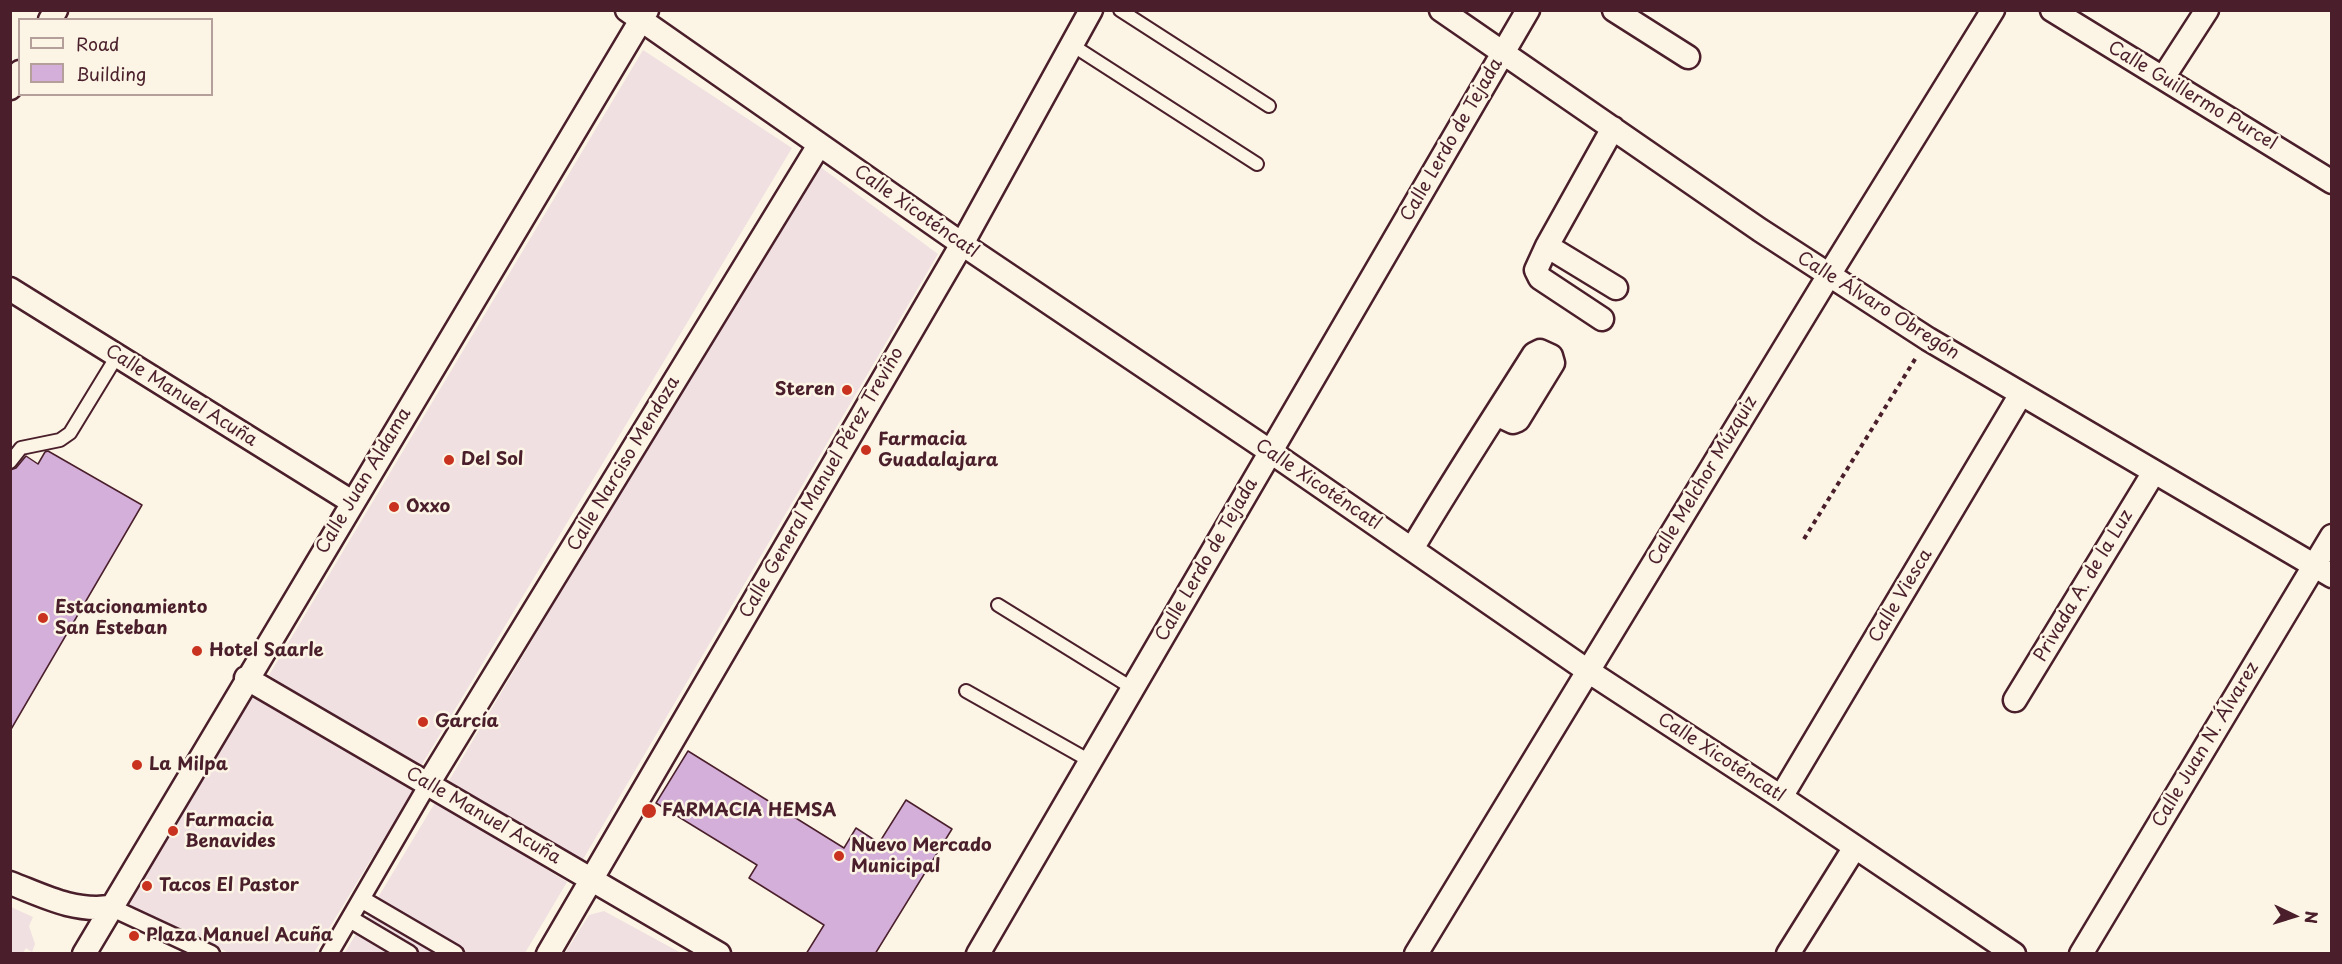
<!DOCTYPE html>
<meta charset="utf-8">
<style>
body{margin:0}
#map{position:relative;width:2342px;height:964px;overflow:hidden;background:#fcf5e5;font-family:"Playpen Sans",sans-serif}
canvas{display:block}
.frame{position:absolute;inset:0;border:12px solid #4a1f2b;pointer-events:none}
.legend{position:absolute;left:18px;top:18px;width:195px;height:78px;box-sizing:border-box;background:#fcf5e5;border:2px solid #b59f9b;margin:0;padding:8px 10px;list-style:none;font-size:18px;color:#4a1f2b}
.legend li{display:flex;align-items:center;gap:12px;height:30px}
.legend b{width:30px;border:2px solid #b59f9b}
.north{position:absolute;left:2264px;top:886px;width:60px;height:60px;-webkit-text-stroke:4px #fcf5e5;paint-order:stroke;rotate:94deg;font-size:16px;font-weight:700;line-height:24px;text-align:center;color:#4a1f2b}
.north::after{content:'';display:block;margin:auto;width:21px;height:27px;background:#4a1f2b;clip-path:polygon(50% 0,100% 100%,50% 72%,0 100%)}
</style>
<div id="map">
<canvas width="2342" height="964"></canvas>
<div class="frame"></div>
<ul class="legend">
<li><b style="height:8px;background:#fcf5e5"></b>Road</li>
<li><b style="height:16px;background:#d3afd9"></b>Building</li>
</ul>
<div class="north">N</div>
</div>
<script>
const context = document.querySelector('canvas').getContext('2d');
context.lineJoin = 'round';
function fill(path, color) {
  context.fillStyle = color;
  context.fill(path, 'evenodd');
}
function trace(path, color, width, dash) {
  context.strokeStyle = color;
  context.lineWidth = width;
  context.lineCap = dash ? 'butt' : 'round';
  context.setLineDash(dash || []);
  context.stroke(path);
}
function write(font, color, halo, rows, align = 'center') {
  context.font = font + ' "Playpen Sans",sans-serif';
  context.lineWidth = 5;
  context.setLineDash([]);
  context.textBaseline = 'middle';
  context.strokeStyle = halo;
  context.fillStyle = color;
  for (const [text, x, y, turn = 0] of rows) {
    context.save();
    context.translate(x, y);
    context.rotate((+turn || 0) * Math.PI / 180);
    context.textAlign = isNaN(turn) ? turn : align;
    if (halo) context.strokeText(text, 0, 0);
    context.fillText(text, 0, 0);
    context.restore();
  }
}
const built = new Path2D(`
 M643 50 792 148 418 771 269 675Z
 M815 163 938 254 582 861 447 784Z
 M254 694 414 789 314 953H229L123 903Z
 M436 801 567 882 525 953 344 954Z
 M11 907 33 917 29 926 35 944 32 952 26 948 23 953H11Z
 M604 911 681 953H565L589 915Z`);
const building = new Path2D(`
 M48 451 142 505 10 731V470L16 468 26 456 38 464 45 452Z
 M688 751 844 848 856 828 879 843 906 800 952 829 875 954H806L824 925 749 878 757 865 656 803Z`);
const path = new Path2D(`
 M1804 539 1917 356`);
const service = new Path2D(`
 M1120 10 1269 106
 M1072 45 1257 164
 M10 462 21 448 60 440 70 433 117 356
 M998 605 1132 688
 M966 691 1090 761`);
const pedestrian = new Path2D(`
 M361 899 455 954
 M110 907 211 954
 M350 919 409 954
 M329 954 428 784`);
const minor = new Path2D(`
 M627 10 962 244 1271 452 1588 671 1781 797 2014 954
 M1441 10 1760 230 1928 339 2332 576
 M1614 10 1688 57
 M2052 10 2332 182
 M50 20 56 10
 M2163 78 2207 10
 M10 88 20 72
 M1547 246 1616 288
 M10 289 352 502
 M1602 319 1540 278 1536 270 1547 246 1613 128
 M1412 549C1451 483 1493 419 1534 354L1540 351 1551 356 1553 363 1518 420 1513 422 1496 414
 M246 678 719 954
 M2015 700 2154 472
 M428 784 819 145
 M1781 797 2021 394
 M10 883C44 896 73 912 110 907
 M84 954 647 10
 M548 954 962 244 1091 10
 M978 954 1528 10
 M1416 954 1829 275 1993 10
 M1788 954 1855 847
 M2081 954 2332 536`);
const markers = [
 [847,390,6,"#c8321e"],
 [866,450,6,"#c8321e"],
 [449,460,6,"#c8321e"],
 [394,507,6,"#c8321e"],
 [43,618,6,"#c8321e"],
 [197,651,6,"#c8321e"],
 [423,722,6,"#c8321e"],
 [137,765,6,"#c8321e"],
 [649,811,8,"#c8321e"],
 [173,831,6,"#c8321e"],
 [839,856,6,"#c8321e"],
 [147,886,6,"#c8321e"],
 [134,936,6,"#c8321e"]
];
const streetNames = [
 ["Calle Guillermo Purcel",2192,96,31],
 ["Calle Lerdo de Tejada",1452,140,-60],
 ["Calle Xicoténcatl",916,212,35],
 ["Calle Álvaro Obregón",1878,306,32],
 ["Calle Manuel Acuña",181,396,32],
 ["Calle Narciso Mendoza",624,464,-59],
 ["Calle Juan Aldama",364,481,-59],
 ["Calle Melchor Múzquiz",1703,481,-59],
 ["Calle General Manuel Pérez Treviño",822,483,-60],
 ["Calle Xicoténcatl",1318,485,34],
 ["Calle Lerdo de Tejada",1207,560,-60],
 ["Privada A. de la Luz",2084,586,-59],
 ["Calle Viesca",1901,596,-59],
 ["Calle Juan N. Álvarez",2206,745,-59],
 ["Calle Xicoténcatl",1721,758,33],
 ["Calle Manuel Acuña",483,816,30]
];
const poiNames = [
 ["Steren",835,390,"right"],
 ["Farmacia",878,440],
 ["Guadalajara",878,461],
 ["Del Sol",461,460],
 ["Oxxo",406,507],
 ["Estacionamiento",55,608],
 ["San Esteban",55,629],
 ["Hotel Saarle",209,651],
 ["García",435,722],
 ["La Milpa",149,765],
 ["FARMACIA HEMSA",662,811],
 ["Farmacia",185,821],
 ["Benavides",185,842],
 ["Nuevo Mercado",851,846],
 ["Municipal",851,867],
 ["Tacos El Pastor",159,886],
 ["Plaza Manuel Acuña",146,936]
];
fill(built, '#f0e0e1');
fill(building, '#d3afd9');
trace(building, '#4a1f2b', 1.5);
trace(service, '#4a1f2b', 16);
trace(pedestrian, '#4a1f2b', 21);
trace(minor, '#4a1f2b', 27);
trace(path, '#4a1f2b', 4, [4.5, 4.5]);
trace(service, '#fcf5e5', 12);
trace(pedestrian, '#fcf5e5', 16);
trace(minor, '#fcf5e5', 22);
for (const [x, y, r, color] of markers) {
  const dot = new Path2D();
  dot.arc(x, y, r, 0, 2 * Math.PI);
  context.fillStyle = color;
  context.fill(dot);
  trace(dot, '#fcf5e5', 2);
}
write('18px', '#4a1f2b', '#fcf5e5', streetNames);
write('bold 18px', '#4a1f2b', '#fcf5e5', poiNames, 'left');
</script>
